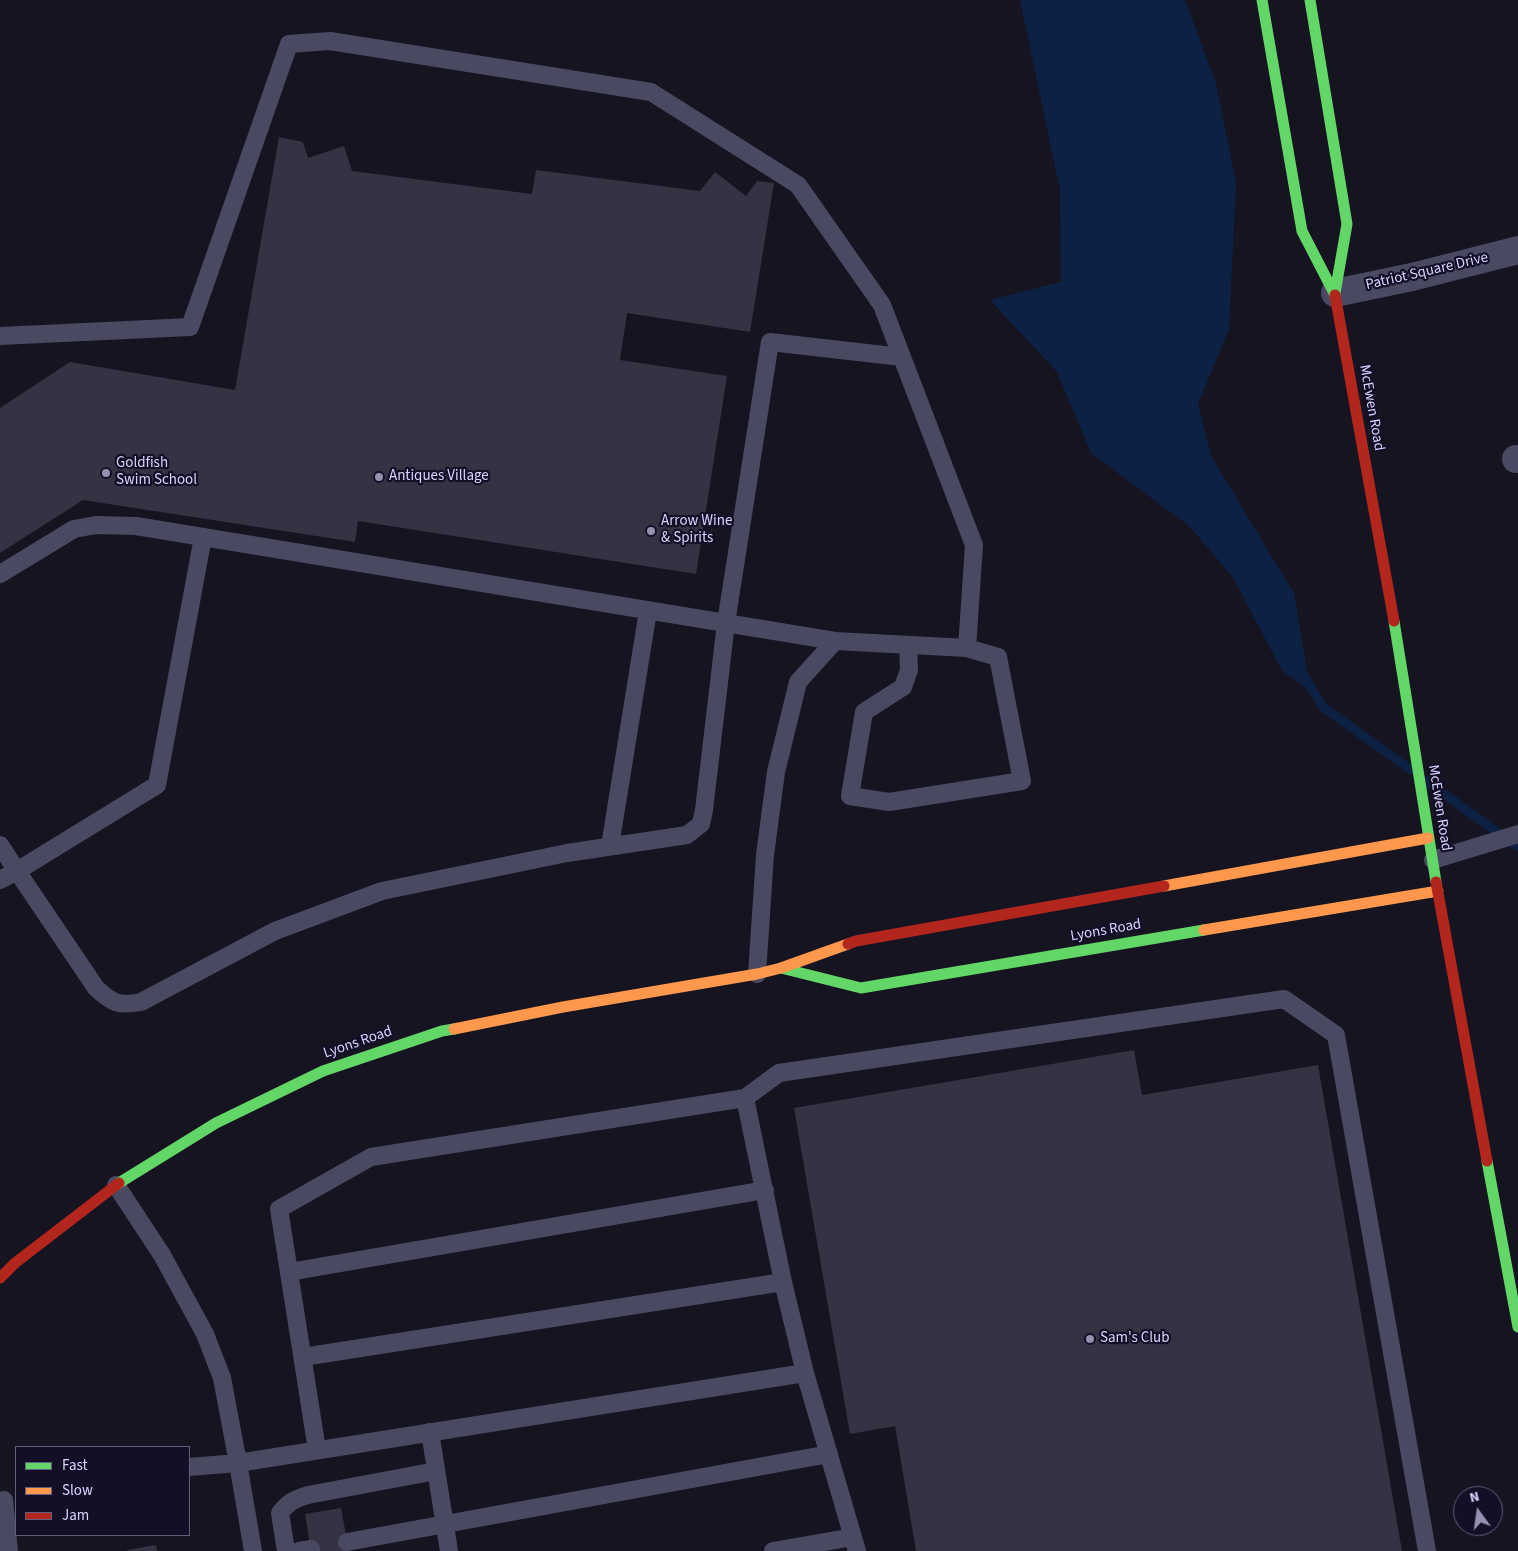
<!DOCTYPE html>
<style>
body{margin:0}
#map{position:relative;width:1518px;height:1551px;overflow:hidden;background:#161421;font-family:"Source Sans 3",sans-serif}
canvas{display:block}
.legend{position:absolute;left:15px;top:1446px;width:175px;height:90px;box-sizing:border-box;background:#130f26;border:1px solid #625e7d;margin:0;padding:6px 9px;list-style:none;font-size:15px;color:#d9d4ff}
.legend li{display:flex;align-items:center;gap:10px;height:25px}
.legend b{width:25px;border:1px solid #625e7d}
.north{position:absolute;left:1453px;top:1486px;width:50px;height:50px;box-sizing:border-box;background:#130f26;border:1px solid #625e7d;border-radius:50%;rotate:346deg;font-size:14px;font-weight:700;line-height:20px;text-align:center;color:#d9d4ff}
.north::after{content:'';display:block;margin:auto;width:18px;height:22px;background:#9591b1;clip-path:polygon(50% 0,100% 100%,50% 72%,0 100%)}
</style>
<div id="map">
<canvas width="1518" height="1551"></canvas>
<ul class="legend">
<li><b style="height:6px;background:#63d668"></b>Fast</li>
<li><b style="height:6px;background:#ff974d"></b>Slow</li>
<li><b style="height:6px;background:#b3261e"></b>Jam</li>
</ul>
<div class="north">N</div>
</div>
<script>
const context = document.querySelector('canvas').getContext('2d');
context.lineJoin = 'round';
function fill(path, color) {
  context.fillStyle = color;
  context.fill(path, 'evenodd');
}
function trace(path, color, width, dash) {
  context.strokeStyle = color;
  context.lineWidth = width;
  context.lineCap = dash ? 'butt' : 'round';
  context.setLineDash(dash || []);
  context.stroke(path);
}
function write(font, color, halo, rows, align = 'center') {
  context.font = font + ' "Source Sans 3",sans-serif';
  context.lineWidth = 4.5;
  context.setLineDash([]);
  context.textBaseline = 'middle';
  context.strokeStyle = halo;
  context.fillStyle = color;
  for (const [text, x, y, turn = 0] of rows) {
    context.save();
    context.translate(x, y);
    context.rotate((+turn || 0) * Math.PI / 180);
    context.textAlign = isNaN(turn) ? turn : align;
    if (halo) context.strokeText(text, 0, 0);
    context.fillText(text, 0, 0);
    context.restore();
  }
}
const water = new Path2D(`
 M1020 0H1185L1215 80 1236 182 1229 329 1198 404 1212 458 1294 593 1310 690 1282 671 1233 577 1189 526 1091 453 1057 372 990 300 1061 282 1060 190Z`);
const stream = new Path2D(`
 M1303 674 1323 707 1411 770
 M1426 781 1518 847`);
const building = new Path2D(`
 M279 137 303 142 308 158 344 146 352 171 532 194 536 170 700 191 715 172 746 196 757 181 774 183 750 332 627 313 620 360 727 376 696 574 358 521 355 542 83 500 0 553V408L70 362 235 390Z
 M1134 1050 1142 1095 1318 1065 1402 1551H916L895 1426 850 1434 794 1108Z
 M341 1508 349 1551H311L305 1514Z
 M156 1545 157 1551H128L127 1550Z`);
const lane = new Path2D(`
 M0 336 190 327 289 44 330 41 651 92 798 185 882 305 974 545 967 648 835 641 798 682 776 772 765 855 757 974
 M203 537 157 785 17 871 96 988C113 1004 119 1006 141 1002L275 931 382 891 567 853 687 835 701 824 704 810 726 623 770 342 902 357
 M0 574 74 529 96 525 136 526 835 641
 M908 645 909 670 903 687 864 712 850 796 889 802 1022 781 998 657 967 648
 M0 845 17 871 0 880
 M610 846 648 611
 M1433 860 1518 834
 M745 1098 783 1282 805 1373
 M116 1185 162 1255 205 1334 222 1378 238 1463 253 1551
 M289 1272 765 1190
 M303 1357 783 1282
 M430 1432 449 1551
 M317 1450 279 1209 371 1157 745 1098 779 1073 1284 999 1336 1035 1427 1551
 M189 1467 238 1463 805 1373 857 1551
 M4 1500 9 1551
 M347 1542 829 1454
 M286 1551 280 1513C288 1502 295 1499 308 1495L436 1471
 M299 1551 311 1549
 M773 1551 853 1537`);
const street = new Path2D(`
 M1335 293 1412 277 1518 250
 M1516 459H1518`);
const fast = new Path2D(`
 M1262 0 1302 231 1335 295
 M1310 0 1347 224 1335 293
 M1394 621 1436 882
 M781 968 861 988 1204 930
 M1487 1161 1518 1327
 M119 1183 216 1123 323 1071 442 1031 454 1029`);
const slow = new Path2D(`
 M1164 886 1428 838
 M1204 930 1438 891
 M454 1029 563 1007 757 974 781 968 848 944`);
const jam = new Path2D(`
 M1335 295 1394 621
 M1436 882 1487 1161
 M848 944 856 941 1164 886
 M0 1278 15 1263 119 1183`);
const markers = [
 [106,473,5,"#9591b1"],
 [379,477,5,"#9591b1"],
 [651,531,5,"#9591b1"],
 [1090,1339,5,"#9591b1"]
];
const streetNames = [
 ["Patriot Square Drive",1427,272,-13],
 ["McEwen Road",1371,408,80],
 ["McEwen Road",1439,808,81],
 ["Lyons Road",1106,931,-10],
 ["Lyons Road",358,1043,-19]
];
const poiNames = [
 ["Goldfish",116,464],
 ["Swim School",116,481],
 ["Antiques Village",389,477],
 ["Arrow Wine",661,522],
 ["& Spirits",661,539],
 ["Sam's Club",1100,1339]
];
fill(water, '#0d2144');
trace(stream, '#0d2144', 9);
fill(building, '#343243');
trace(lane, '#4a4962', 18);
trace(street, '#4a4962', 28);
trace(fast, '#63d668', 11);
trace(slow, '#ff974d', 11);
trace(jam, '#b3261e', 11);
for (const [x, y, r, color] of markers) {
  const dot = new Path2D();
  dot.arc(x, y, r, 0, 2 * Math.PI);
  context.fillStyle = color;
  context.fill(dot);
  trace(dot, '#130f26', 2);
}
write('15px', '#d9d4ff', '#130f26', streetNames);
write('15px', '#d9d4ff', '#130f26', poiNames, 'left');
</script>
